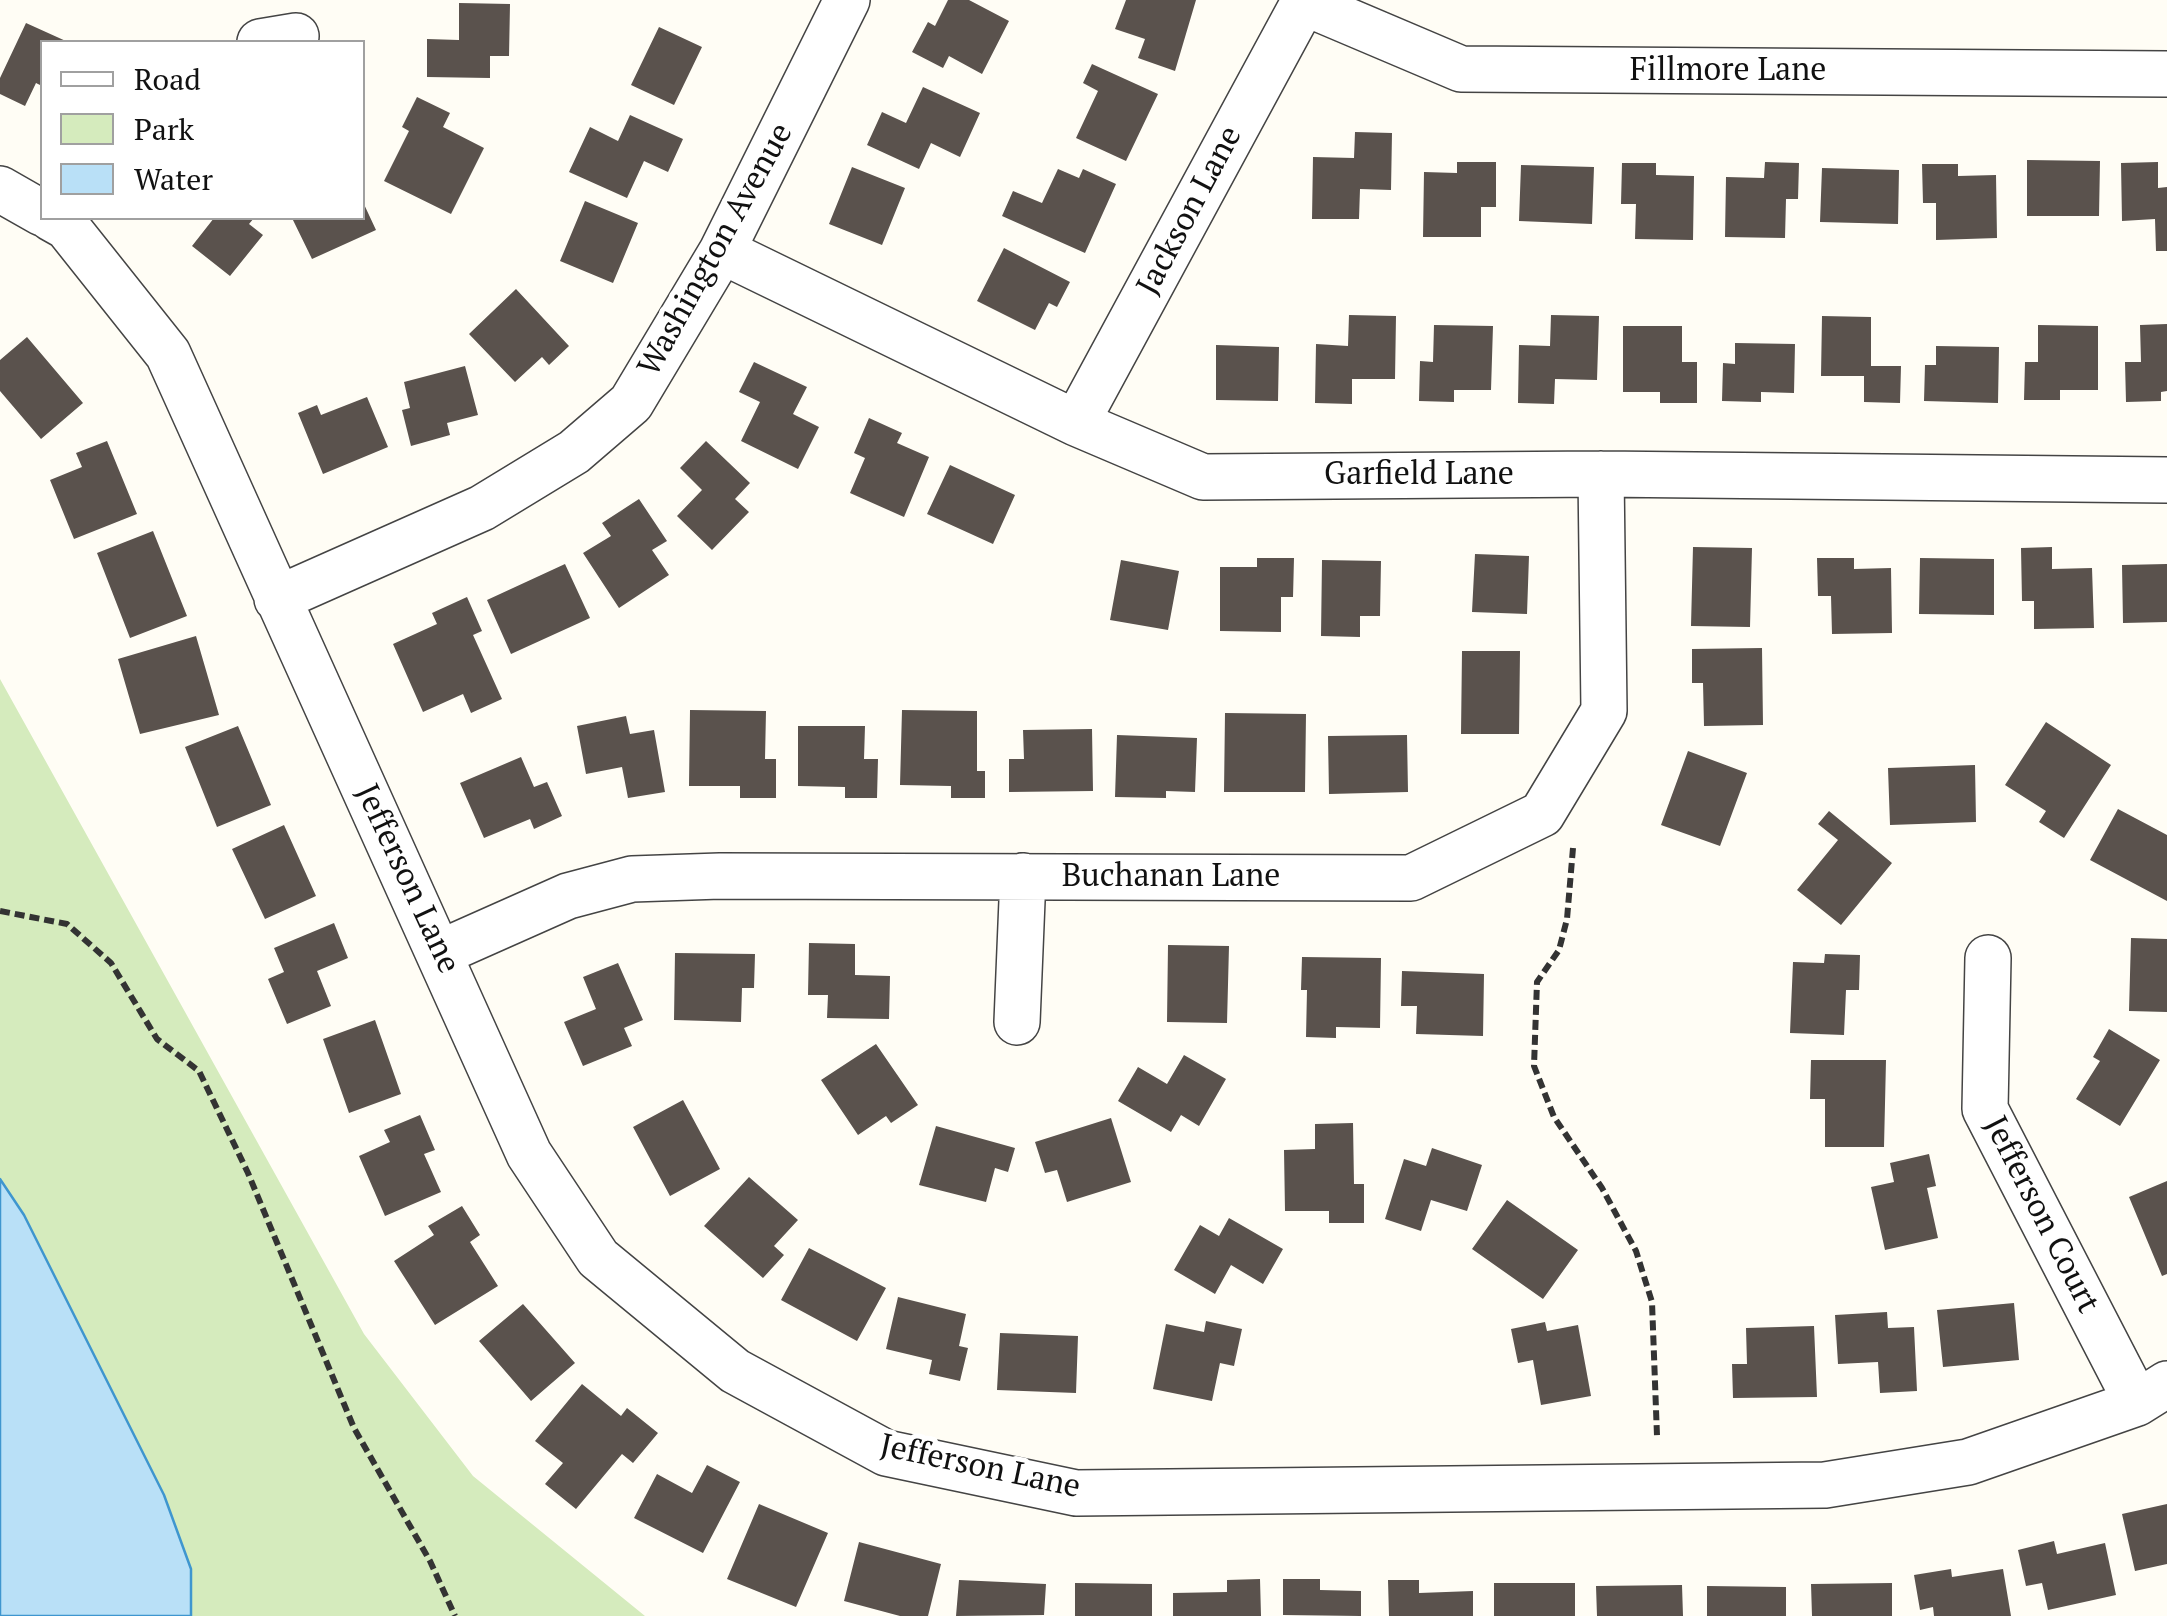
<!DOCTYPE html>
<style>
body{margin:0}
#map{position:relative;width:2167px;height:1616px;overflow:hidden;background:#fffdf5;font-family:"PT Serif",serif}
canvas{display:block}
.legend{position:absolute;left:40px;top:40px;width:325px;height:180px;box-sizing:border-box;background:#fff;border:2px solid #a0a0a0;margin:0;padding:12px 18px;list-style:none;font-size:30px;color:#111}
.legend li{display:flex;align-items:center;gap:20px;height:50px}
.legend b{width:50px;border:2px solid #a0a0a0}
</style>
<div id="map">
<canvas width="2167" height="1616"></canvas>
<ul class="legend">
<li><b style="height:12px;background:#fff"></b>Road</li>
<li><b style="height:28px;background:#d5ebbd"></b>Park</li>
<li><b style="height:28px;background:#b9e0f7"></b>Water</li>
</ul>
</div>
<script>
const context = document.querySelector('canvas').getContext('2d');
context.lineJoin = 'round';
function fill(path, color) {
  context.fillStyle = color;
  context.fill(path, 'evenodd');
}
function trace(path, color, width, dash) {
  context.strokeStyle = color;
  context.lineWidth = width;
  context.lineCap = dash ? 'butt' : 'round';
  context.setLineDash(dash || []);
  context.stroke(path);
}
function write(font, color, halo, rows, align = 'center') {
  context.font = font + ' "PT Serif",serif';
  context.lineWidth = 10;
  context.setLineDash([]);
  context.textBaseline = 'middle';
  context.strokeStyle = halo;
  context.fillStyle = color;
  for (const [text, x, y, turn = 0] of rows) {
    context.save();
    context.translate(x, y);
    context.rotate((+turn || 0) * Math.PI / 180);
    context.textAlign = isNaN(turn) ? turn : align;
    if (halo) context.strokeText(text, 0, 0);
    context.fillText(text, 0, 0);
    context.restore();
  }
}
const green = new Path2D(`
 M0 679 364 1334 473 1476 645 1616H0Z`);
const water = new Path2D(`
 M0 1179 24 1215 164 1495 191 1569V1616H0Z`);
const building = new Path2D(`
 M948 0H969L1009 21 982 74 949 56 943 68 912 52 928 22 935 26Z
 M1126 0H1196L1175 71 1138 58 1145 39 1115 29Z
 M459 3 510 4 509 56H490V78L427 77V39L459 40Z
 M26 23 68 42H42V86L36 83 25 106 0 94V78Z
 M659 27 702 47 674 105 631 85Z
 M1092 64 1158 94 1126 161 1076 138 1098 91 1083 83Z
 M923 87 980 113 960 157 931 143 919 169 867 145 882 112 906 123Z
 M417 97 450 113 443 127 484 148 451 214 384 181 409 131 402 127Z
 M630 115 683 139 668 172 644 161 627 198 569 172 590 127 618 141Z
 M1355 132 1392 133 1391 190 1360 189 1359 219H1312L1313 157 1354 158Z
 M2027 160 2100 161 2099 216H2027Z
 M1457 162H1496V207H1481V237H1423L1424 172 1457 173Z
 M1765 162 1799 163 1798 199H1786L1785 238 1725 237 1726 177 1764 178Z
 M2158 162V188L2167 187V251H2156L2155 219 2122 221 2121 163Z
 M1622 163H1656V175L1694 176 1693 240 1635 239 1636 204H1621Z
 M1922 164H1958V176L1996 175 1997 238 1936 240V203H1923Z
 M1521 165 1594 167 1592 224 1519 221Z
 M852 167 905 188 882 245 829 224Z
 M1822 168 1899 170 1898 224 1820 222Z
 M1058 169 1079 178 1083 169 1116 184 1085 253 1002 216 1013 191 1042 203Z
 M362 200 376 230 312 259 292 218H362Z
 M585 201 638 223 613 283 560 261Z
 M214 218H254L249 224 263 235 230 276 192 246Z
 M1004 248 1070 282 1057 307 1049 303 1035 330 977 301Z
 M516 289 569 346 549 365 542 357 515 382 469 334Z
 M1349 315 1396 316 1395 379H1352V404L1315 403 1316 344 1348 346Z
 M1551 315 1599 316 1597 380 1555 379 1554 404 1518 403 1519 345 1550 346Z
 M1822 316 1871 317V366H1901L1900 403 1864 402V376H1821Z
 M2167 324V391L2161 392V401L2126 402 2125 362H2141L2140 325Z
 M1434 325 1493 326 1491 390H1454V402L1419 401 1420 361 1433 362Z
 M2038 325 2098 326V390H2060V400H2024L2025 362H2038Z
 M1623 326H1682V362H1697V403H1660V392H1623Z
 M27 337 83 403 41 439 0 391V360Z
 M1735 343 1795 344 1794 393 1761 392V402L1722 401 1723 363 1735 364Z
 M1216 345 1279 347 1278 401 1216 400Z
 M1936 346 1999 347 1998 403 1924 401 1925 365H1936Z
 M754 362 807 387 793 414 819 427 798 469 741 441 760 402 739 392Z
 M465 366 478 415 447 423 450 435 411 446 402 410 410 408 404 382Z
 M367 397 388 447 323 474 298 413 317 405 321 415Z
 M869 418 902 433 897 443 929 457 904 517 850 493 865 458 854 453Z
 M107 441 137 514 74 539 50 480 82 467 76 453Z
 M706 441 750 483 735 499 749 512 712 550 677 516 702 490 680 468Z
 M950 465 1015 495 993 544 927 514Z
 M639 499 667 541 652 550 669 575 619 608 583 553 611 536 602 523Z
 M153 531 187 616 130 638 97 553Z
 M1693 547 1752 548 1750 627 1691 626Z
 M2052 547V569L2092 568 2094 628 2034 629V601H2022L2021 548Z
 M1475 554 1529 556 1527 614 1472 612Z
 M1257 558H1294L1293 597H1281V632L1220 631V567H1257Z
 M1817 558H1854V569L1891 568 1892 633 1832 634 1831 596H1818Z
 M1920 558 1994 559V615L1919 614Z
 M1121 560 1179 571 1168 630 1110 620Z
 M1322 560 1381 561 1380 616H1360V637L1321 636Z
 M565 564 590 618 511 654 487 600Z
 M2167 564V622L2123 623 2122 565Z
 M467 597 482 631 473 635 502 699 471 713 463 694 423 712 393 644 437 624 432 613Z
 M196 636 219 715 140 734 118 659Z
 M1762 648 1763 725 1704 726 1703 683H1692V649Z
 M1462 651H1520L1519 734H1461Z
 M690 710 766 711 765 759H776V798H740V786H689Z
 M902 710 977 711V771H985V798H951V786L900 785Z
 M1225 713 1306 714 1305 792H1224Z
 M626 716 630 734 654 730 665 792 628 798 622 767 586 774 577 726Z
 M2046 722 2111 765 2064 838 2039 822 2046 811 2005 785Z
 M238 726 271 805 217 827 185 747Z
 M798 726H865L864 759H878L877 798H845V787L798 786Z
 M1092 729 1093 791 1009 792V759H1024L1023 730Z
 M1117 735 1197 738 1195 792 1166 791V798L1115 797Z
 M1407 735 1408 792 1329 794 1328 736Z
 M1688 751 1747 773 1720 846 1661 825Z
 M521 757 534 787 547 782 562 816 534 829 530 819 484 838 460 783Z
 M1975 765 1976 822 1890 825 1888 768Z
 M2118 809 2167 835V901L2090 860Z
 M1829 811 1892 863 1841 925 1797 890 1838 840 1818 824Z
 M284 825 316 896 265 919 232 849Z
 M334 923 348 958 317 971 331 1006 287 1024 268 979 284 972 274 948Z
 M2131 938 2167 939V1012L2129 1011Z
 M809 943 855 944V975L890 976 889 1019 827 1018 828 995H808Z
 M1168 945 1229 946 1227 1023 1167 1022Z
 M675 953 755 954 754 988H742L741 1022 674 1020Z
 M1825 954 1860 955 1859 990H1846L1844 1035 1790 1033 1793 962 1824 963Z
 M1302 957 1381 958 1380 1028 1336 1027V1038L1306 1037 1307 990H1301Z
 M618 963 643 1020 624 1028 632 1046 583 1066 564 1022 596 1009 583 977Z
 M1402 971 1484 974 1483 1036 1416 1034 1417 1006H1401Z
 M375 1020 401 1094 349 1113 323 1039Z
 M2109 1029 2160 1060 2120 1126 2076 1099 2100 1061 2093 1057Z
 M876 1044 918 1105 891 1123 886 1116 858 1135 821 1080Z
 M1184 1055 1226 1079 1199 1126 1181 1115 1171 1132 1118 1101 1138 1067 1167 1084Z
 M1811 1060H1886L1884 1147H1825V1099H1810Z
 M683 1100 720 1169 670 1196 633 1127Z
 M420 1115 435 1150 424 1154 441 1192 385 1216 359 1156 390 1142 384 1130Z
 M1111 1118 1131 1182 1067 1202 1057 1170 1045 1173 1035 1142Z
 M1353 1123 1354 1184H1364V1223H1329V1211H1285L1284 1150 1315 1149V1124Z
 M936 1126 1015 1148 1008 1172 995 1168 986 1202 919 1185Z
 M1432 1148 1482 1165 1467 1211 1431 1200 1421 1231 1385 1219 1404 1159 1426 1166Z
 M1929 1154 1936 1186 1927 1188 1938 1238 1885 1250 1871 1187 1894 1182 1890 1163Z
 M749 1177 798 1220 774 1246 784 1255 763 1278 704 1226Z
 M2167 1181V1274L2162 1276 2129 1197Z
 M1507 1200 1578 1250 1543 1299 1472 1249Z
 M462 1206 480 1235 470 1242 498 1286 435 1325 394 1261 434 1235 428 1226Z
 M1229 1218 1283 1249 1263 1284 1231 1265 1215 1294 1174 1270 1200 1225 1219 1236Z
 M809 1248 886 1288 857 1341 781 1300Z
 M898 1297 966 1314 959 1346 968 1348 960 1381 929 1374 932 1360 886 1349Z
 M2014 1303 2019 1360 1943 1367 1937 1310Z
 M523 1304 575 1363 531 1401 479 1341Z
 M1887 1312 1888 1328 1914 1327 1917 1391 1880 1393 1878 1362 1838 1364 1835 1315Z
 M1206 1321 1242 1329 1234 1366 1220 1363 1212 1401 1153 1389 1166 1324 1204 1332Z
 M1545 1322 1547 1331 1578 1325 1591 1396 1541 1405 1533 1360 1518 1363 1511 1329Z
 M1814 1326 1817 1397 1733 1398 1732 1364H1747L1746 1328Z
 M1000 1333 1078 1336 1076 1393 997 1390Z
 M582 1384 621 1416 627 1408 658 1433 633 1463 622 1454 576 1509 545 1484 563 1463 535 1441Z
 M707 1465 740 1482 703 1553 634 1518 657 1474 692 1493Z
 M759 1504 828 1533 796 1607 727 1579Z
 M2167 1504V1564L2135 1571 2122 1514Z
 M2054 1541 2057 1554 2105 1543 2116 1595 2048 1610 2042 1583 2026 1586 2018 1550Z
 M859 1542 941 1564 928 1616H900L844 1601Z
 M1951 1569 1952 1577 2003 1569 2011 1616H1934L1933 1607 1920 1610 1914 1575Z
 M1260 1579 1261 1616H1173V1593L1227 1592V1580Z
 M1283 1579H1320V1590L1361 1591V1616L1283 1615Z
 M959 1580 1046 1584 1044 1615 956 1616Z
 M1388 1580H1419V1593L1473 1591V1616H1389Z
 M1075 1583 1152 1584V1616H1075Z
 M1494 1583H1575V1616H1494Z
 M1892 1583V1616H1812L1811 1584Z
 M1682 1585 1683 1616H1597L1596 1586Z
 M1707 1586 1786 1587V1616H1707Z`);
const path = new Path2D(`
 M1573 848 1567 919 1559 950 1537 982 1534 1066 1554 1117 1602 1188 1636 1251 1652 1302 1657 1436
 M0 911 67 924 111 963 157 1039 199 1071 248 1173 354 1428 430 1561 455 1616`);
const street = new Path2D(`
 M1303 2 1461 69 2167 74
 M260 42 296 36
 M0 189 42 213
 M51 218 67 227 168 354 529 1154 598 1258 735 1371 886 1453 1076 1493 1825 1485 1968 1462 2137 1403 2167 1384
 M722 251 1076 423 1203 477 1601 474 2167 480
 M1076 423 1305 0
 M277 599 482 508 574 452 631 403 722 251 847 0
 M442 952 568 896 632 879 720 876 1411 878 1542 814 1604 711 1601 474
 M1988 958 1985 1109 2137 1403
 M1017 1022 1023 876`);
const streetNames = [
 ["Fillmore Lane",1728,71],
 ["Jackson Lane",1190,211,-62],
 ["Washington Avenue",716,250,-61],
 ["Garfield Lane",1419,475],
 ["Buchanan Lane",1171,877],
 ["Jefferson Lane",407,879,65],
 ["Jefferson Court",2041,1215,63],
 ["Jefferson Lane",980,1467,12]
];
fill(green, '#d5ebbd');
fill(water, '#b9e0f7');
trace(water, '#3f96cf', 2.5);
fill(building, '#5a524d');
trace(street, '#444', 48);
trace(path, '#333', 6, [10, 5]);
trace(street, '#fff', 45);
write('32px', '#111', '#fff', streetNames);
</script>
